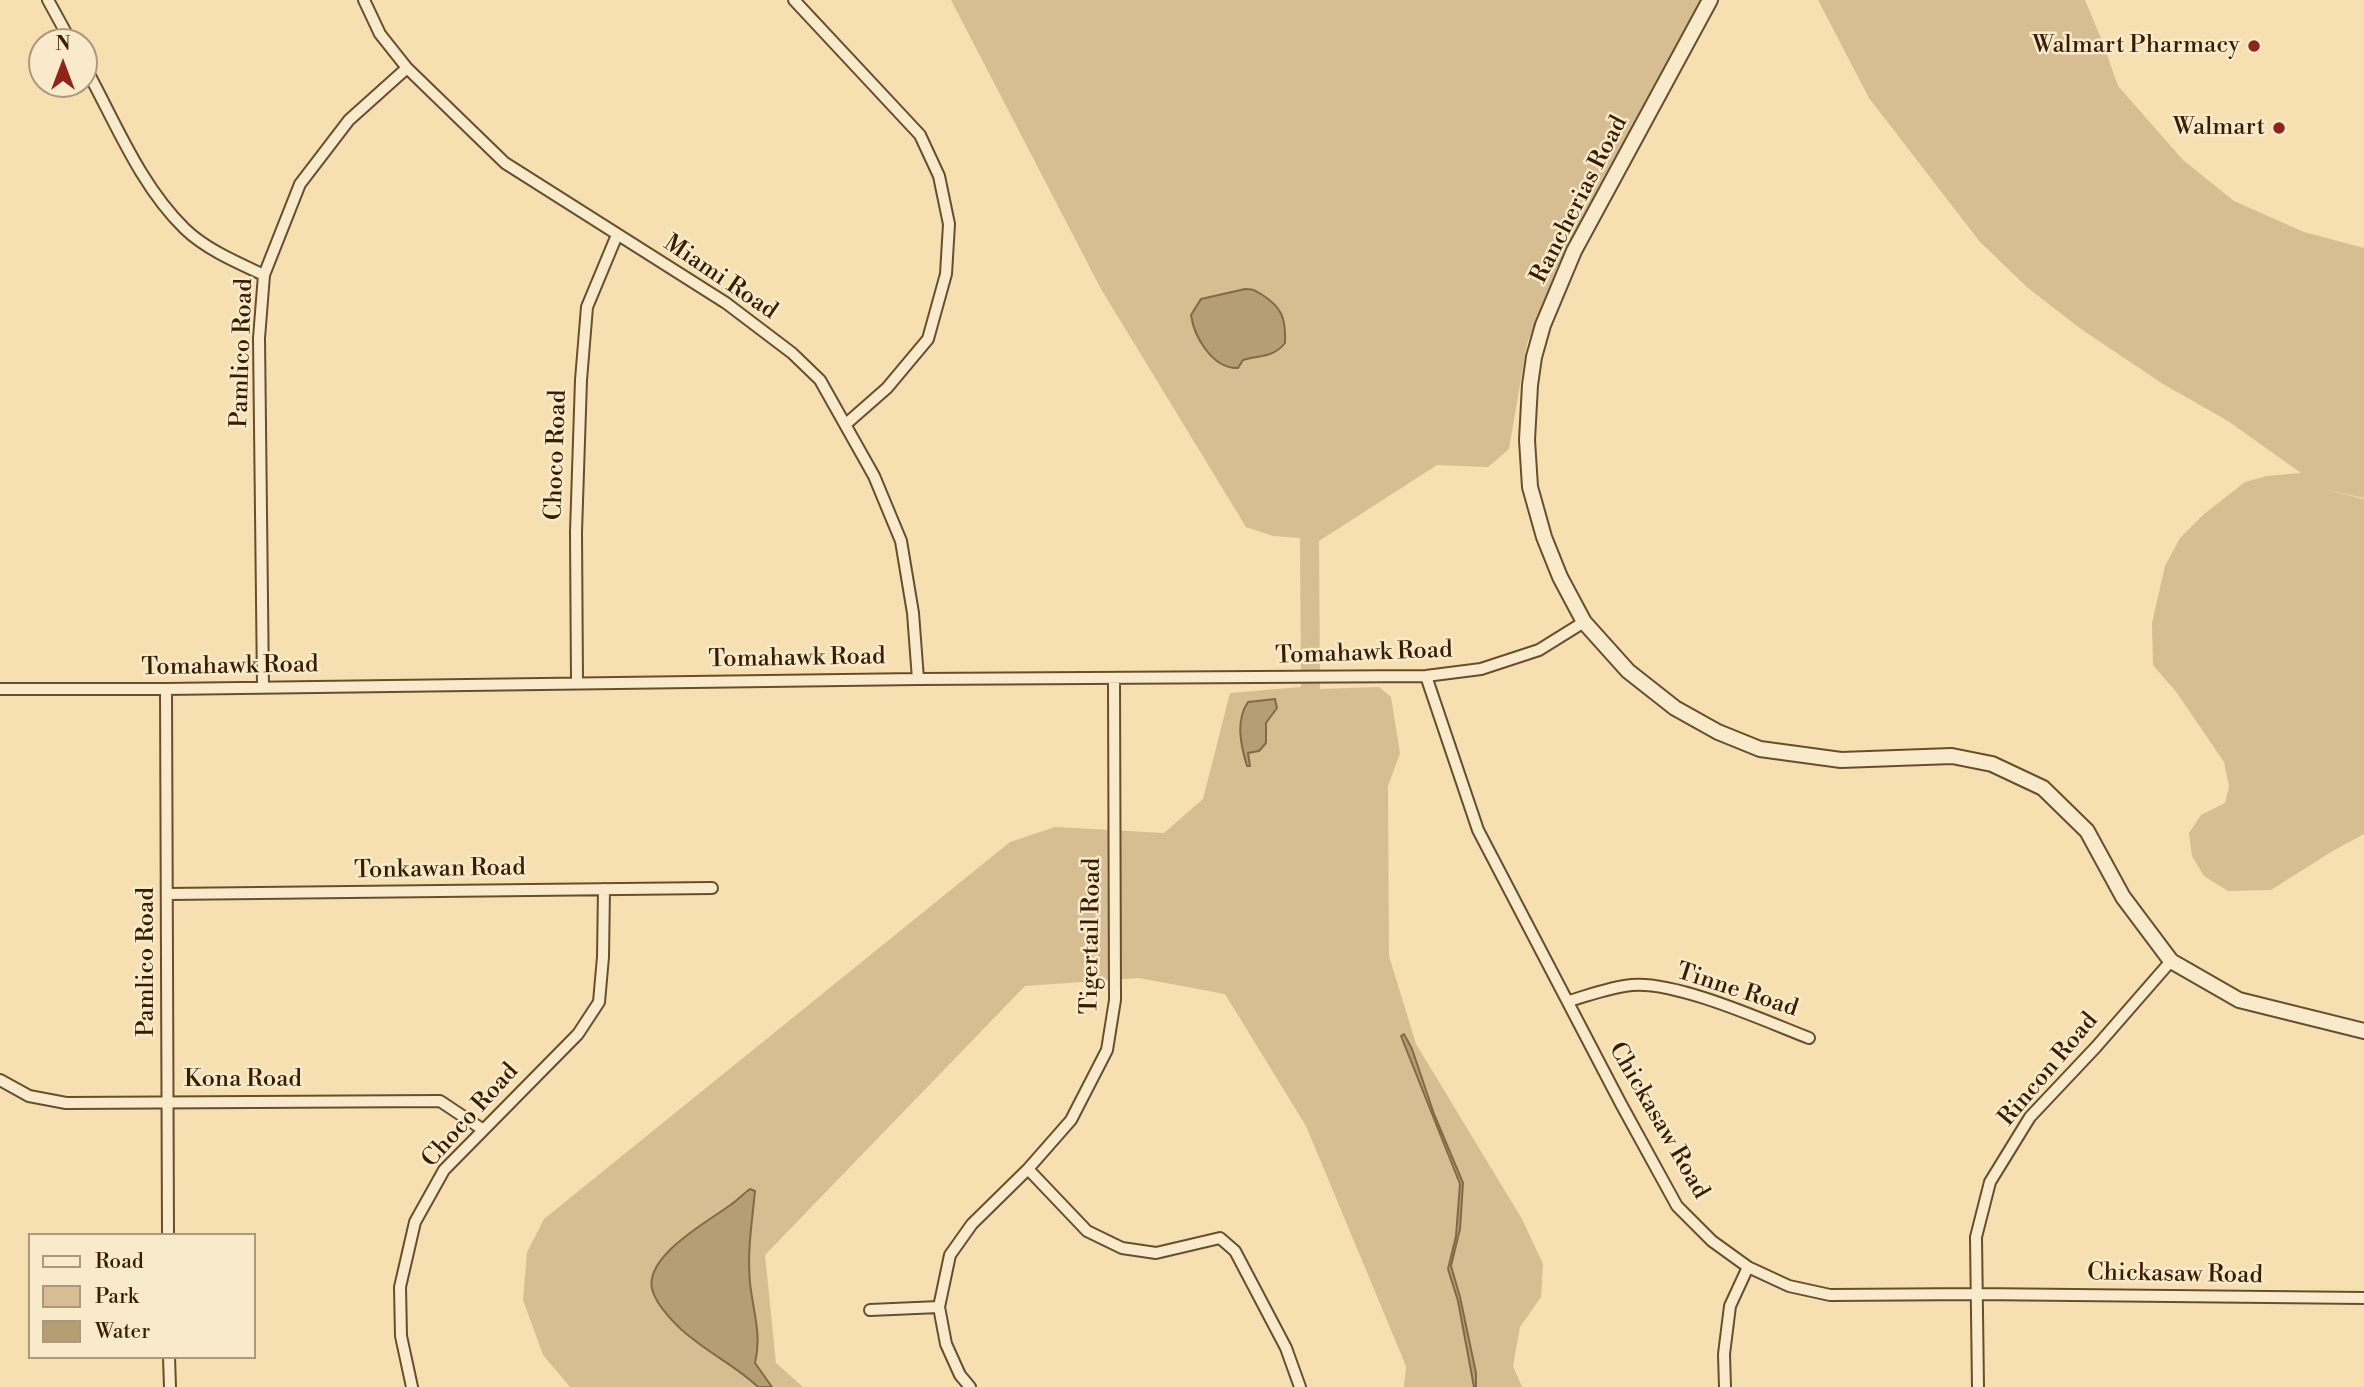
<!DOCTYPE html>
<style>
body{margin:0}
#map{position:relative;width:2364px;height:1387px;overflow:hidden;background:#f6dfb0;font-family:"Libre Bodoni",serif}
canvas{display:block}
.legend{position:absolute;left:28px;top:1233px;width:228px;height:126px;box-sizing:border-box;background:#f9eacc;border:2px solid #ac987b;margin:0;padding:9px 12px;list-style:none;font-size:21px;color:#381d01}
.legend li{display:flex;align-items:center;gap:14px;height:35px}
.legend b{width:35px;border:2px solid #ac987b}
.north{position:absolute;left:28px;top:28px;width:70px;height:70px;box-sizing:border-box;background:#f9eacc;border:2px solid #ac987b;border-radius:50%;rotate:0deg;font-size:19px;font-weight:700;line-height:28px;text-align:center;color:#381d01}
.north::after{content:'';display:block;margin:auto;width:24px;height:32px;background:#8f2418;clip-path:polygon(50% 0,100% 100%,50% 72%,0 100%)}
</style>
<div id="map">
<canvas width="2364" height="1387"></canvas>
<ul class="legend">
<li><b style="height:9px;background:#f9eacc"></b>Road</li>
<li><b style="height:19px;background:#d6be92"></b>Park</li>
<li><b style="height:19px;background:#b59d74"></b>Water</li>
</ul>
<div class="north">N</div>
</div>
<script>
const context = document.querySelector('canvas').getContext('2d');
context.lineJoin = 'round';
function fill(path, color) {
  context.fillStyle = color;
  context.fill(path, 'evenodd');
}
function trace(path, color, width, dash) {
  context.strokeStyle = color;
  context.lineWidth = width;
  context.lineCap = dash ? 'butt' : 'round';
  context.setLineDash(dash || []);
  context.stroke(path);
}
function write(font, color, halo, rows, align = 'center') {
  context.font = font + ' "Libre Bodoni",serif';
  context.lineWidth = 5;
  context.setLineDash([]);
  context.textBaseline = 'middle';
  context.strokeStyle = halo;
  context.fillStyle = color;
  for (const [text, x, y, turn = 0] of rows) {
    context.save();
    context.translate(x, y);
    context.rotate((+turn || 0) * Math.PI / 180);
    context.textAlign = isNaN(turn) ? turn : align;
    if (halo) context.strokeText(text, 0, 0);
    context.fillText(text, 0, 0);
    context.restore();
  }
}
const green = new Path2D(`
 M951 0H1701L1564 254 1527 344 1509 449 1488 467 1437 465 1319 541 1320 689 1379 687 1391 697 1400 753 1388 786 1389 956 1416 1044 1522 1219 1543 1264 1541 1297 1520 1327 1513 1366 1522 1387H1404L1406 1366 1306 1126 1225 994 1139 978 1025 986 765 1255 776 1363 803 1387H570L543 1355 523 1300 527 1252 544 1219 1010 842 1055 827 1164 833 1203 799 1230 693 1301 687 1300 538 1273 536 1246 527 1101 289Z
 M1818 0H2085L2103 43 2118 86 2183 160 2234 201 2304 232 2364 248V498L2322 489 2364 499V834L2331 852 2271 890 2228 891 2204 876 2192 856 2189 833 2201 815 2225 803 2229 786 2224 762 2177 693 2153 665 2152 623 2165 566 2180 538 2203 515 2245 482 2267 476 2301 473 2228 421 2163 384 2081 329 2028 288 1980 242 1869 98Z`);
const water = new Path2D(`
 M1245 289C1253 289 1254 290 1261 294 1282 307 1286 318 1285 343 1273 358 1260 355 1243 360L1238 368C1212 369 1194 336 1191 315L1201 299Z
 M1275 699 1277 708 1266 723V743L1259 751 1248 753 1250 766H1247C1241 746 1235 721 1248 702Z
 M1404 1034 1412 1049 1434 1114 1463 1183 1460 1229 1451 1266 1460 1297 1476 1373V1387H1474L1458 1301 1448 1269 1456 1236 1460 1184 1401 1036Z
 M750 1189 755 1191C752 1222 747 1252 750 1283 753 1311 762 1335 755 1363L772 1387H758C738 1368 714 1356 693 1339 679 1329 656 1306 652 1289 645 1256 707 1222 729 1206 737 1201 743 1194 750 1189Z`);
const minor = new Path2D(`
 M48 0 71 42
 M364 0 380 34 407 68 505 163 726 303 792 353 820 380 874 476 901 541 913 613 918 679
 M794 0 920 135 939 176 949 224 946 274 928 339 887 388 846 424
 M84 65C115 121 139 184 185 229 207 250 238 263 264 275
 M1426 676 1478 830 1621 1104 1677 1206 1712 1241 1748 1267 1789 1286 1830 1295 1977 1294 2364 1298
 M577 682 576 532 581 380 587 307 617 235
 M263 687 259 338 264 275 300 184 349 120 407 68
 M0 689H166L918 679 1426 676 1481 669 1539 650 1584 622
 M166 689 168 1235
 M168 894 712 888
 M1569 1001C1590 995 1610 987 1632 985 1677 981 1765 1021 1809 1038
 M0 1080 29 1096 66 1103 440 1101 482 1129
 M1028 1169 1071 1120 1107 1050 1115 1000 1114 679
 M870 1310 939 1307
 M169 1357 170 1387
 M412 1387 401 1336 400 1287 415 1222 444 1170 578 1034 599 1002 603 957 604 889
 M970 1387 960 1375 946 1344 939 1307 950 1255 972 1224 1028 1169 1087 1231 1122 1248 1156 1253 1220 1238 1235 1251 1286 1348 1300 1387
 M1725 1387 1724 1354 1730 1306 1748 1267
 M1978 1387 1976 1237 1990 1182 2030 1117 2096 1047 2171 961`);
const tertiary = new Path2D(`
 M1710 0 1574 251 1543 325 1534 357 1530 385 1527 440 1530 487 1544 537 1560 577 1584 622 1628 671 1675 708 1718 732 1760 749 1841 760 1952 756 1992 764 2043 788 2087 831 2123 897 2171 961 2239 1000 2364 1031`);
const markers = [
 [2254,46,7,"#8f2418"],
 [2279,128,7,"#8f2418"]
];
const poiNames = [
 ["Walmart Pharmacy",2240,46],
 ["Walmart",2265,128]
];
const streetNames = [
 ["Rancherias Road",1580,200,-63],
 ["Miami Road",720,278,34],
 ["Pamlico Road",243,353,-88],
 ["Choco Road",557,455,-88],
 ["Tomahawk Road",1364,654,-2],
 ["Tomahawk Road",797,659,-1],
 ["Tomahawk Road",230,667,-1],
 ["Tonkawan Road",440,870,-1],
 ["Tigertail Road",1092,936,-89],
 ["Pamlico Road",147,962,-90],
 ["Tinne Road",1737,991,18],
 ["Rincon Road",2049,1070,-50],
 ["Kona Road",243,1080],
 ["Choco Road",471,1116,-48],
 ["Chickasaw Road",1658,1121,60],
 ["Chickasaw Road",2175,1275,1]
];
fill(green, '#d6be92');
fill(water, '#b59d74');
trace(water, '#836a46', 2);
trace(minor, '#684e2d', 14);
trace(tertiary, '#684e2d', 18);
trace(minor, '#f9eacc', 10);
trace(tertiary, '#f9eacc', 14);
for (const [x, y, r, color] of markers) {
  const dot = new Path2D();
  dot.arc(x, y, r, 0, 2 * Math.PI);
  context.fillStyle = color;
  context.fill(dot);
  trace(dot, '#f9eacc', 2.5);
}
write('24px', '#381d01', '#f9eacc', poiNames, 'right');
write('24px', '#381d01', '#f9eacc', streetNames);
</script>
